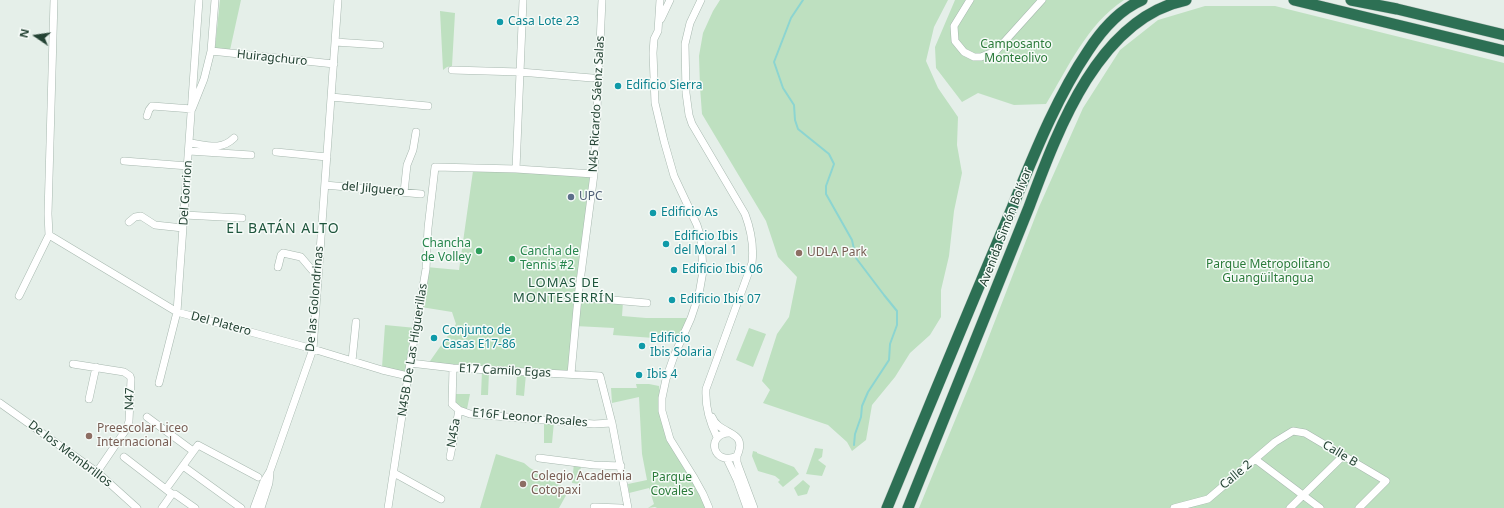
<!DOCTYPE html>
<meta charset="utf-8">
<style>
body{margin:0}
#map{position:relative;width:1504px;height:508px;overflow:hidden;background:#e5efe9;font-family:"Noto Sans",sans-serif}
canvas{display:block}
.north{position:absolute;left:16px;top:16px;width:40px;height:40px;-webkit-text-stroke:3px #f6fbf8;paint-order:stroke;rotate:283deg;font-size:11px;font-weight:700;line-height:16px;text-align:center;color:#234233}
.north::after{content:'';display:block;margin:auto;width:14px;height:18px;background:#234233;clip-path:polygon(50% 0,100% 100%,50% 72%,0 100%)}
</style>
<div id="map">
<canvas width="1504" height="508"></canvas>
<div class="north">N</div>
</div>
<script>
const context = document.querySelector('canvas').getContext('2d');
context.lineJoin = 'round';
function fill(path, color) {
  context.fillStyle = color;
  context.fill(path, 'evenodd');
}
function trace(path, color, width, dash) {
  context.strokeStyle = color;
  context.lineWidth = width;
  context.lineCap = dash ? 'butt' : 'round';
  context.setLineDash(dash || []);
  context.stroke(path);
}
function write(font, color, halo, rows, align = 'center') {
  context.font = font + ' "Noto Sans",sans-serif';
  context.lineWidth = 3;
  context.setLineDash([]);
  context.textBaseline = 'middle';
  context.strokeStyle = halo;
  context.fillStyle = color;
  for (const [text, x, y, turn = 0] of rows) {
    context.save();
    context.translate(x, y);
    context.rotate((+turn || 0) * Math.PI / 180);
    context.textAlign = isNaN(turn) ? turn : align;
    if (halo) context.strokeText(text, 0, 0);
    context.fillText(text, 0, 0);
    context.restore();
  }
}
const green = new Path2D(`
 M220 0H241L230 50 215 48Z
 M720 0H948L934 27 926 61 938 88 958 117 957 145 962 173 954 211 949 256 941 290V317L930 335 910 353 895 377 872 405 866 440 852 451 847 442 828 425 763 403 770 390 762 381 777 334 789 317 797 277 778 257 766 221 702 114 700 87 699 56 703 33 713 11Z
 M955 0H1124C1087 24 1068 68 1046 104L1014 105 978 93 962 102 936 68 935 47Z
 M1205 6H1275L1504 63V508H919L981 357 1039 207 1083 108 1120 50 1158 20Z
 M440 11 455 13 452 66 447 67 443 70Z
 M473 171 594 174 578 297 623 302 622 316 646 318H687L681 340 613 335 614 328 575 326 570 374 428 364 456 324 452 312 421 307 426 267 459 270Z
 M385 325 416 328 409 371 402 373 382 367Z
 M749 328 766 334 753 367 736 360Z
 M482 371 489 372 488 395H481Z
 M517 373 526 374 524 396 516 395Z
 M636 384H649L659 386 666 430 707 508H657L655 507 648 508 654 504 649 488 629 493 628 484 647 480 642 454 639 397 612 403 611 388H637Z
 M453 394H470L467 409 453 405Z
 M544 421 554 422 552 443H544Z
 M815 448 823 449 822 457 818 460 826 466 822 476 806 474Z
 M753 451 757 452V453L794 467 799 474 783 487 778 482 780 480 775 476 758 471 752 456Z
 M496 454 524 463 530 468 569 490 559 508H480Z
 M574 463 581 465 579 484 572 483Z
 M803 480 810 486 807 494 798 496 794 488Z`);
const stream = new Path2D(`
 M803 0 791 18 774 62 783 88 794 105 795 120 798 129 829 154 834 164 826 186V194L852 240 856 258 884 295 897 311V325L890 344 889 360 868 392 862 406 861 417 855 434 854 445`);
const minor = new Path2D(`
 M660 0 658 31 654 39 653 53 655 103 664 141 674 176 697 225 701 238 703 271 699 294 691 318 674 356 666 379 662 398V411L670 439 693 476 703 494 709 508
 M701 0 690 23 685 44 686 93 689 115 692 124 745 214C751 230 754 246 752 263L706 389C705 407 709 421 717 437
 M970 0 954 26 955 41 964 52 974 57H981L996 51 1042 0
 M661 19 670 0
 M335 42 380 45
 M211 51 334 64
 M452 70 520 72 592 78
 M331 97 428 106
 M147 116 149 110 152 106 192 109 204 79 211 51 215 0
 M190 143C207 145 221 151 234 138
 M189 151 251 155
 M276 152 327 157
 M124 161 188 166
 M516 169 523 0
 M325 185 421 194
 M404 192 407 165 413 150 416 132
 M184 215 242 218
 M129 222 135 217 141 216 155 225 183 228
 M49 235 177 312 313 349 382 370 408 376
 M278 267 281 255 283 253 301 257 312 270 319 271
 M19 296 49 235 48 214 54 0
 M578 297 647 303
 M352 361 356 322
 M410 363 453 368 600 376 612 423 628 508
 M73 364 124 372 130 376 131 379 129 421 127 428 97 472
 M453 368 452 404 459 410 470 414 594 424 612 423
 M571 374 578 297 594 174 602 0
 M159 383 177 312 199 0
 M89 399 96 367
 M0 403 97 472 137 508
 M147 417 193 451
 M712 417C719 436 749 429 737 456 713 467 705 434 729 433
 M737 456V462L739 468 754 508
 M124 457 172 494
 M450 457 459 410
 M539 458 594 465 621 466
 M727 459 737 480 747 508
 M1255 459 1320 508
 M183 466 241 508
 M394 473 441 499
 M166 489 198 445 258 477
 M594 507 621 508
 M162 508 172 494H175L195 508
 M254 508 264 481 270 471 313 349 338 0
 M261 508 269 483 270 473
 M388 508 410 363 426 269 428 228 435 167 516 169 594 174
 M1174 508 1208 499 1275 442 1293 431 1305 433 1386 481 1359 508
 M1290 508 1343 456`);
const highway = new Path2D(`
 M1294 0 1504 51
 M1351 0 1397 9 1504 35
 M887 508C927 412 966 316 1007 220 1030 165 1054 101 1088 51 1101 31 1119 10 1142 0
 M908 508 1029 207C1057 132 1098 18 1186 0`);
const markers = [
 [500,22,4,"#0f9aa8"],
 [618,86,4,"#0f9aa8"],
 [571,197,4,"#5c6f8a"],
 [653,213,4,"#0f9aa8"],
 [666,244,4,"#0f9aa8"],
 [479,251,4,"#2e9e5b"],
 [799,253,4,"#8d6e63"],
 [512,259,4,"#2e9e5b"],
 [674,270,4,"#0f9aa8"],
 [672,300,4,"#0f9aa8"],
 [434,338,4,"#0f9aa8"],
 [642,346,4,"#0f9aa8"],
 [639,375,4,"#0f9aa8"],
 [89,436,4,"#8d6e63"],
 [523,484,4,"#8d6e63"]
];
const cultureNames = [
 ["Casa Lote 23",508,22],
 ["Edificio Sierra",626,86],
 ["Edificio As",661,213],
 ["Edificio Ibis",674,237],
 ["del Moral 1",674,251],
 ["Edificio Ibis 06",682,270],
 ["Edificio Ibis 07",680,300],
 ["Conjunto de",442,331],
 ["Casas E17-86",442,345],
 ["Edificio",650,339],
 ["Ibis Solaria",650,353],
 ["Ibis 4",647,375]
];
const parkNames = [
 ["Camposanto",1016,45],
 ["Monteolivo",1016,59],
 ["Parque Metropolitano",1268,265],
 ["Guangüiltangua",1268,279],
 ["Parque",672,478],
 ["Covales",672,492]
];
const streetNames = [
 ["Huiragchuro",272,58,6],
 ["N45 Ricardo Sáenz Salas",597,104,-87],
 ["del Jilguero",373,189,5],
 ["Del Gorrion",186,193,-86],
 ["Avenida Simón Bolívar",1006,227,-69],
 ["De las Golondrinas",315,299,-85],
 ["Del Platero",221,324,15],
 ["N45B De Las Higuerillas",413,350,-81],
 ["E17 Camilo Egas",505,371,3],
 ["N47",130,399,-88],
 ["E16F Leonor Rosales",530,418,5],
 ["N45a",454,433,-80],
 ["De los Membrillos",70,454,37],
 ["Calle B",1340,454,31],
 ["Calle 2",1236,475,-40]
];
const serviceNames = [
 ["UPC",579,197]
];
const leisureNames = [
 ["Chancha",471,244],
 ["de Volley",471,258],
 ["Cancha de",520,252,"left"],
 ["Tennis #2",520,266,"left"]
];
const educationNames = [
 ["UDLA Park",807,253],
 ["Preescolar Liceo",97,429],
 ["Internacional",97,443],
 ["Colegio Academia",531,477],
 ["Cotopaxi",531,491]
];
const neighbourhoodNames = [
 ["LOMAS DE",564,283],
 ["MONTESERRÍN",564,298]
];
const quarterNames = [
 ["EL BATÁN ALTO",283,229]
];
fill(green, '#bee0c0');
trace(stream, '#8cd5d1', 2);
trace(minor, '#a7b8af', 8);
trace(highway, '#c1cac6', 12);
trace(minor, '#fff', 7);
trace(highway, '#2d7054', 11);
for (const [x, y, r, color] of markers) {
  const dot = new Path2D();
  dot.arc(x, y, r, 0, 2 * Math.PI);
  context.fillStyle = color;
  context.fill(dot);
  trace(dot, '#f6fbf8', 1.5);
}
write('12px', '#0d838f', '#f6fbf8', cultureNames, 'left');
write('12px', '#2b7b3a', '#f6fbf8', parkNames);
write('12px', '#234233', '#f6fbf8', streetNames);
write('12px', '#4e5e75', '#f6fbf8', serviceNames, 'left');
write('12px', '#27864d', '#f6fbf8', leisureNames, 'right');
write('12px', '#785e54', '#f6fbf8', educationNames, 'left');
context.letterSpacing = '1px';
write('13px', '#1e553c', '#f6fbf8', neighbourhoodNames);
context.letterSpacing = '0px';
context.letterSpacing = '1px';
write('14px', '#1e553c', '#f6fbf8', quarterNames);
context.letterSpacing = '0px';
</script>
